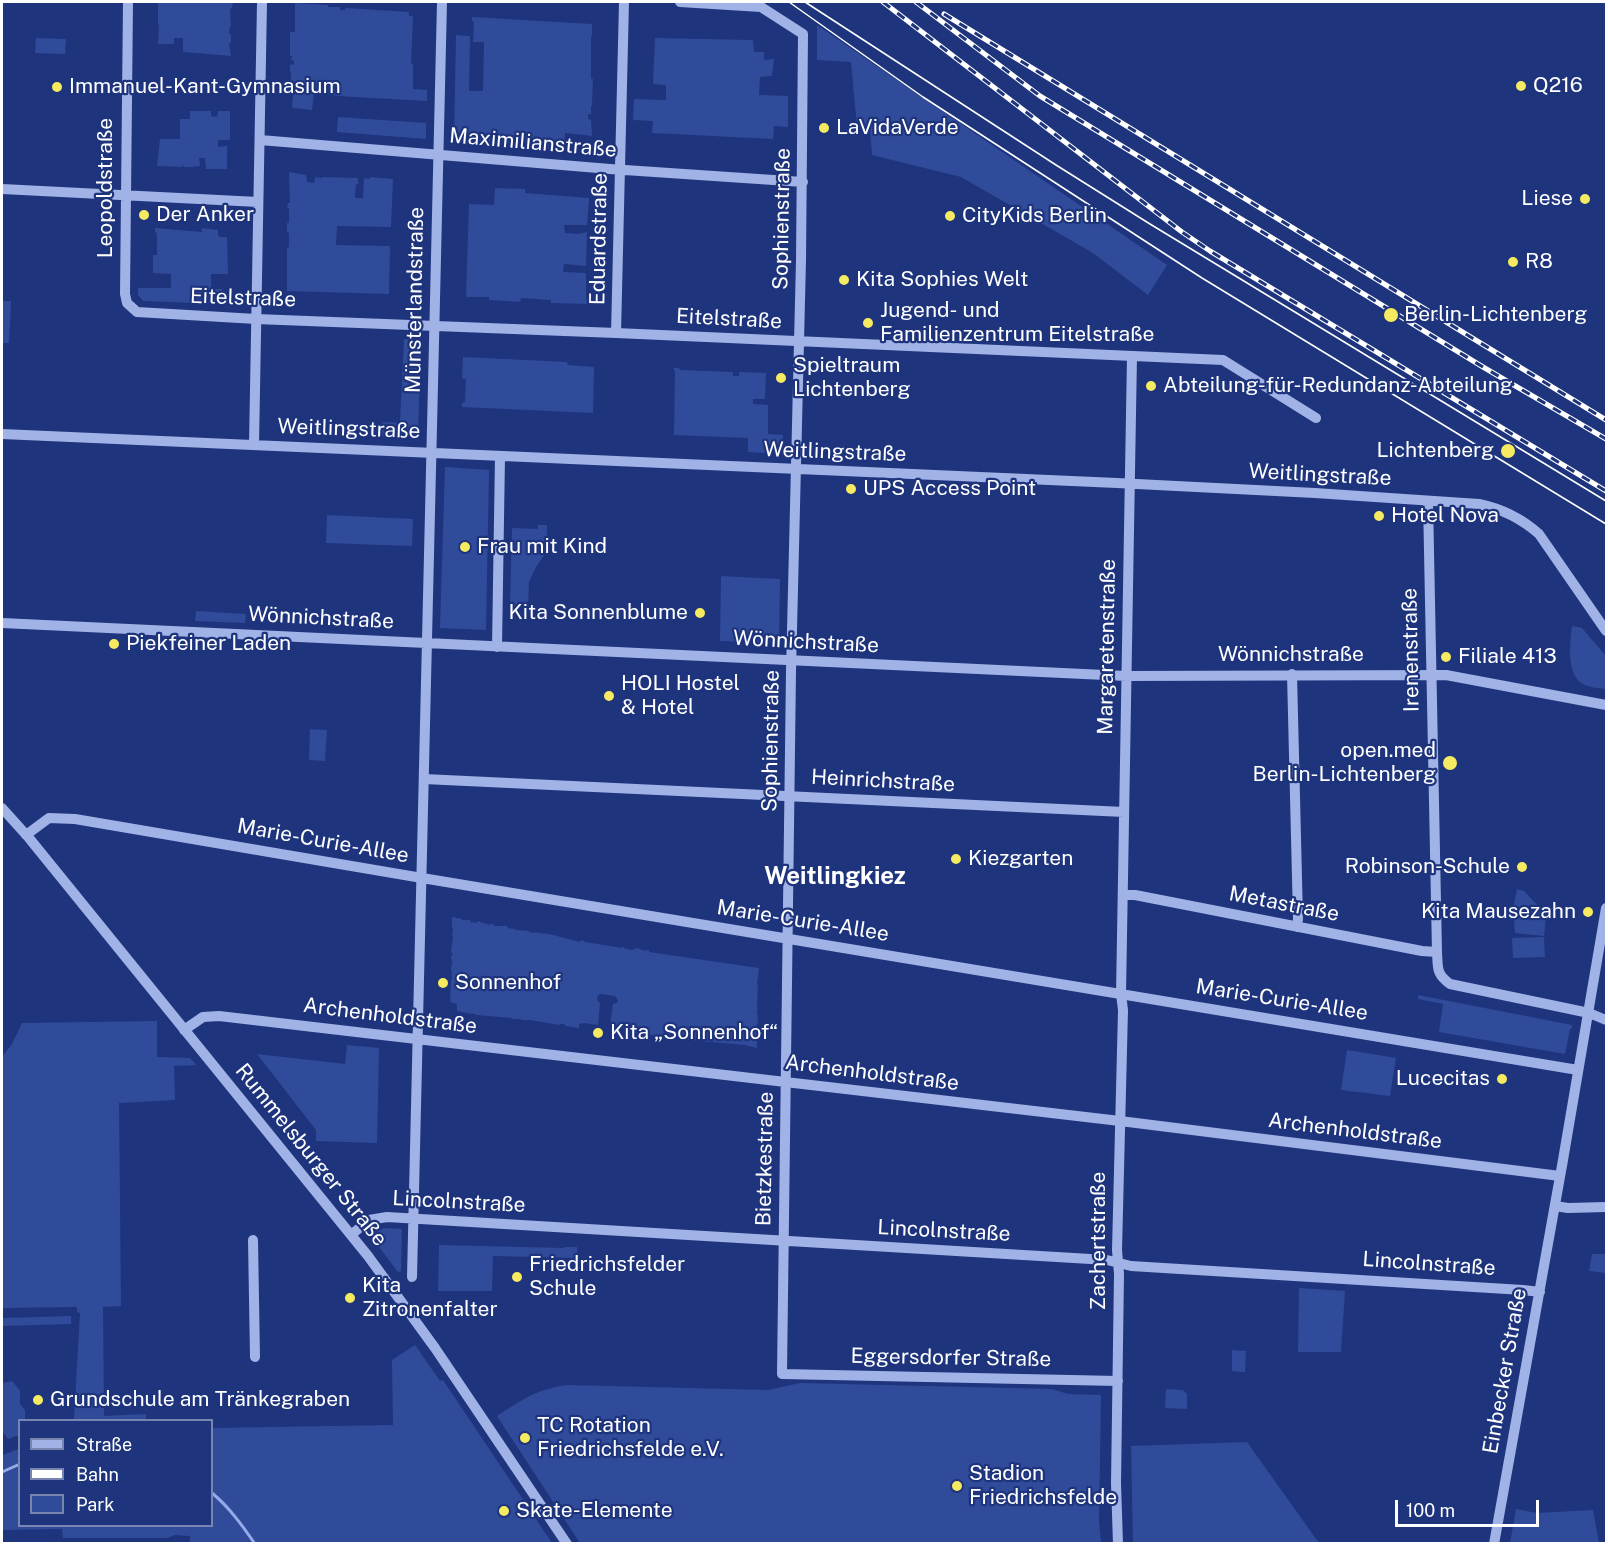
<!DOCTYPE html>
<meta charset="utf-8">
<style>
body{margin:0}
#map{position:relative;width:1608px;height:1545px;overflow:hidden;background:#1e347d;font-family:"Public Sans",sans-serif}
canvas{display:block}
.frame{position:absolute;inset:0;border:3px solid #fff;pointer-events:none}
.legend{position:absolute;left:18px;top:1419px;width:195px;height:108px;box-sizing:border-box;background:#1e347d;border:2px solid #7885b1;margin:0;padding:8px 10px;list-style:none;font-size:18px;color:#fff}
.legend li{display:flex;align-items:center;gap:12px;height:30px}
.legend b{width:30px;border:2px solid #7885b1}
.scale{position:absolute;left:1395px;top:1500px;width:144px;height:27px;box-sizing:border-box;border:3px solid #fff;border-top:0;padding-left:8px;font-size:18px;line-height:21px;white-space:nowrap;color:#fff;-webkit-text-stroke:4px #1e347d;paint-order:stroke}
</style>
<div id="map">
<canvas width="1608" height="1545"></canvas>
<div class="frame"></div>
<ul class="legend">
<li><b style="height:8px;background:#a1b2e7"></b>Straße</li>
<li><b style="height:8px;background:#fff"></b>Bahn</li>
<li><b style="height:16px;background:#314b9b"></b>Park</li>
</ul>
<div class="scale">100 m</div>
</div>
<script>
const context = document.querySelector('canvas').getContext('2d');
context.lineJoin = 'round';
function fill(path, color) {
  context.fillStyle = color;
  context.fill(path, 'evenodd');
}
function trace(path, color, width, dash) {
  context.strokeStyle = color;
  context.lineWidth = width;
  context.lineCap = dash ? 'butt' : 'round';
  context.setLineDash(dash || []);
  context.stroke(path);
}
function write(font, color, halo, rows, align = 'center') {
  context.font = font + ' "Public Sans",sans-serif';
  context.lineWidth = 4.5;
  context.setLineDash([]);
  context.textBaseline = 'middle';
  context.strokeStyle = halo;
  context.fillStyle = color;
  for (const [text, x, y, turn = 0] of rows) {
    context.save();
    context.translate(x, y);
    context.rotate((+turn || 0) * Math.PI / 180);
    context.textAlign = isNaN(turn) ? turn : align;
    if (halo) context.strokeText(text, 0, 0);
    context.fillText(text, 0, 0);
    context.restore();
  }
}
const green = new Path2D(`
 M158 2H233L232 8 230 9 231 26H230L229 33 231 34V43H229L231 56 183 52V38H174V44H158L159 24H158Z
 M295 3 328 5V7H340V10H345V8L409 12V16H413L411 64H413V89L427 90V101L338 96 314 92 312 110 292 108 293 92H291V72H290V65L294 64V61L291 60 292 56H290V32H295Z
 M472 17 592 24V36L591 37V79H593L592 106H591V114H588V119L591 120 592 136 565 133 564 150 454 141 456 35 470 36 469 91H483L484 42H473L474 22 472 21Z
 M817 25 1167 265 1148 295 1093 253 961 177 872 155 870 129 857 127 851 62 817 60Z
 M36 38 66 39 65 54 35 53Z
 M655 38 753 40 754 52H764V60L774 59 772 76 760 77 759 95 788 96V127L774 126 773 139 652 133 653 121 633 120 634 99 666 100V85L653 84Z
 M190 111H211V116L217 117 218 111H230V140H218V147L227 146V169H206L205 158H199L200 166H194V167H184L183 165 182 167 157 166 160 139H180V119H190Z
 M338 117 426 123V139L337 132Z
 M289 172 306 175 307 182 314 183 315 177 322 178V177L358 178V184H356L355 198H363L364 178 370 179V177L393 179 391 227 337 226 336 245 390 246 389 294 287 291V248L289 247V233L287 232V223H289V208H287L288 203H290Z
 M495 188 525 189V193L589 198 587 225H564L565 233 578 234 587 232 586 266 564 264 563 272 586 273V299H588L589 304 551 303V300L521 298 520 302 489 300V297H466L469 204H466L494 205Z
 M155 228 202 232V228L218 230V235L220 237H227L228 274H211V289H222L221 304 143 301 138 295V288H171V274L153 273V255H157V233L155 232Z
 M2 301H11L9 343H2Z
 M404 339 421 340 418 433 413 437 381 436 382 422 400 423Z
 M463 357 567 362 568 365 594 367 593 413 462 407V403L465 402 466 379 462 378Z
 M673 368H679L680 370 733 372V376H739V372L766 373 765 399H753V404L768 405V434L783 435 782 454 748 452V438L674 435 675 371Z
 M445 467 489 470 486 630 440 628Z
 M327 515 413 519 412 546 326 543Z
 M538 525H547V551L536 567 529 582 528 606H510L512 528 538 529Z
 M721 576 780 579 779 643 720 641Z
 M196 611 246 614 245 623 195 621Z
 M1572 626 1582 628 1606 656V689C1599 688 1590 688 1583 684 1566 675 1570 642 1572 626Z
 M310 729 327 730 325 761 309 760Z
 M1517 889 1524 891 1544 912 1546 916 1544 936 1515 933 1513 909Z
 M452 917 462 919V920H470L471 922 477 923V921L490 925V924H494V926H507L508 928 513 929V928L516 930 529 931V932L535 933V932C540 934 544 933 549 934 560 937 569 939 580 942L581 940 584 941 585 942 622 948 623 947 626 949 632 950 637 948 645 951 646 950H649V952L759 968 757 983 758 984 757 1005 758 1009 757 1010 758 1022 756 1027 758 1030 756 1031V1036H757V1048L745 1045 678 1039V1038L674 1037 673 1039 670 1038V1037L665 1036 664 1038 656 1037V1035L628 1033V1029L610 1026 613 1004 617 1003 618 1000 615 996 601 994 598 995 597 1000 600 1003 598 1025 584 1023 579 1024V1028L565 1026V1024H560L559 1025 530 1020H521V1019H512V1018L477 1015 472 1013V1014L457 1011V1004L450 1002 451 979H452L451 966 452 965V960L451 959V956H453L451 951 453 937 452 936 453 928 452 927Z
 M1544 937 1545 957 1513 958 1512 938Z
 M1418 995 1572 1025V1028L1570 1029 1565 1054 1439 1032 1443 1004 1418 999Z
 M157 1021V1057L190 1058 196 1065 174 1066 175 1100 119 1103 121 1306 103 1307 104 1416 146 1414V1420H74L80 1313 77 1312V1307L2 1308V1057L12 1044 22 1023Z
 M347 1045 379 1048 377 1143 316 1141V1130L257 1054 345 1064Z
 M1347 1050 1396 1058 1390 1096 1341 1090Z
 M384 1228 402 1229 401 1271 398 1272 370 1235Z
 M439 1245 564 1248 565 1247H577V1258L493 1256 492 1291H438Z
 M1592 1254H1606V1273L1589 1271Z
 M1299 1288 1345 1291 1341 1352H1298Z
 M71 1316V1324L2 1326V1318Z
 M415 1345 440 1381 443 1380 552 1543 190 1544V1536L175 1535 167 1538H63L62 1529 2 1530V1455L19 1449 20 1526H212V1428L393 1425 392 1360Z
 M1232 1350 1246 1351 1245 1372 1232 1371Z
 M12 1381 20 1391V1404L25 1410V1420H20L19 1435 8 1439 2 1431V1383Z
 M800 1383 1052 1389 1068 1394 1101 1395 1099 1521 1101 1543H580L497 1416C523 1399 537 1389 568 1385L768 1390Z
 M1166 1389 1183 1390 1187 1394V1409L1165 1408Z
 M1247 1442 1319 1543H1133L1131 1446Z
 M1516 1509 1537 1513 1593 1510 1599 1543H1510Z`);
const stream = new Path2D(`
 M2 1472 20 1464
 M212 1493C229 1507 242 1525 255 1544`);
const minor = new Path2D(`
 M128 2 125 294 127 303 137 312 256 319 616 333 1223 360 1316 418
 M680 2 761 7 803 34 801 260 791 671 782 1374 1118 1381
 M260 140 610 169 803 182
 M2 189 258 202
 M616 333 624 2
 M2 434 1117 483 1315 493 1479 504C1503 509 1521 518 1539 534L1606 631
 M254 445 262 2
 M1428 501 1437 952C1438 968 1436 974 1450 984L1570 1009 1589 1013 1606 1020
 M2 623 1126 676 1446 675 1606 705
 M497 647 500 456
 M1292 674 1298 919 1297 927
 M424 779 1124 812
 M2 808 29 838 368 1256 435 1348 567 1544
 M26 835 49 818 75 819 422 878 1578 1070
 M1123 895H1135L1422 951 1437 952
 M184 1030 203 1017 219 1016 1120 1121 1560 1176
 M1555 1206 1568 1208 1606 1207
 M351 1235 369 1220 387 1217 1107 1260 1131 1266 1523 1290 1540 1292
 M253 1240 255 1357
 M412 1277 442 2
 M1118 1544 1116 1483 1119 1274 1117 1250 1123 1010 1121 994 1132 356
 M1494 1544 1563 1160 1606 908`);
const tram = new Path2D(`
 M789 2 923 97 1202 278 1606 524
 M805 2 1056 165 1150 224 1606 501`);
const rail = new Path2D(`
 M883 2 1182 232 1210 251 1606 491
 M916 2 1040 96 1483 367 1606 439
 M944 14 1606 420`);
const markers = [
 [1521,86,6,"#f6ea60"],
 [57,87,6,"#f6ea60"],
 [824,128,6,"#f6ea60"],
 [1585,199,6,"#f6ea60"],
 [144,215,6,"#f6ea60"],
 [950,216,6,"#f6ea60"],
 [1513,262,6,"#f6ea60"],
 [844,280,6,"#f6ea60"],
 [1391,315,8,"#f6ea60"],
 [868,323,6,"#f6ea60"],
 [781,378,6,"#f6ea60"],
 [1151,386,6,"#f6ea60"],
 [1508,451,8,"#f6ea60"],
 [851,489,6,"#f6ea60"],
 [1379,516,6,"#f6ea60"],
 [465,547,6,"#f6ea60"],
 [700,613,6,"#f6ea60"],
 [114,644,6,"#f6ea60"],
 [1446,657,6,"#f6ea60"],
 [609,696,6,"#f6ea60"],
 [1450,763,8,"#f6ea60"],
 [956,859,6,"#f6ea60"],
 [1522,867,6,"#f6ea60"],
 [1588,912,6,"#f6ea60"],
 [443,983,6,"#f6ea60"],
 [598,1033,6,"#f6ea60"],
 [1502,1079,6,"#f6ea60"],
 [517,1277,6,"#f6ea60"],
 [350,1298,6,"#f6ea60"],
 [38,1400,6,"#f6ea60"],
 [525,1438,6,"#f6ea60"],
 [957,1486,6,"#f6ea60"],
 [504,1511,6,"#f6ea60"]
];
const poiNames = [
 ["Q216",1533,86],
 ["Immanuel-Kant-Gymnasium",69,87],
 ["LaVidaVerde",836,128],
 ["Liese",1573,199,"right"],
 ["Der Anker",156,215],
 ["CityKids Berlin",962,216],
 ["R8",1525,262],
 ["Kita Sophies Welt",856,280],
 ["Jugend- und",880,311],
 ["Familienzentrum Eitelstraße",880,335],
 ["Berlin-Lichtenberg",1404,315],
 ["Spieltraum",793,366],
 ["Lichtenberg",793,390],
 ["Abteilung-für-Redundanz-Abteilung",1163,386],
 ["Lichtenberg",1494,451,"right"],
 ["UPS Access Point",863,489],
 ["Hotel Nova",1391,516],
 ["Frau mit Kind",477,547],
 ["Kita Sonnenblume",688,613,"right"],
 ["Piekfeiner Laden",126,644],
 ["Filiale 413",1458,657],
 ["HOLI Hostel",621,684],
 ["& Hotel",621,708],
 ["open.med",1436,751,"right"],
 ["Berlin-Lichtenberg",1436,775,"right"],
 ["Kiezgarten",968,859],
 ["Robinson-Schule",1510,867,"right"],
 ["Kita Mausezahn",1576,912,"right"],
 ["Sonnenhof",455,983],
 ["Kita „Sonnenhof“",610,1033],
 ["Lucecitas",1490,1079,"right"],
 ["Friedrichsfelder",529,1265],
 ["Schule",529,1289],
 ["Kita",362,1286],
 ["Zitronenfalter",362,1310],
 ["Grundschule am Tränkegraben",50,1400],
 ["TC Rotation",537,1426],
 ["Friedrichsfelde e.V.",537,1450],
 ["Stadion",969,1474],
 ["Friedrichsfelde",969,1498],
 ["Skate-Elemente",516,1511]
];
const streetNames = [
 ["Maximilianstraße",533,143,5],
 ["Leopoldstraße",106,188,-90],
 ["Sophienstraße",782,219,-89],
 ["Eduardstraße",599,239,-89],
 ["Eitelstraße",243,298,2],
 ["Münsterlandstraße",415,300,-89],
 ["Eitelstraße",729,319,3],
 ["Weitlingstraße",349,429,2],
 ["Weitlingstraße",835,452,2],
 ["Weitlingstraße",1320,475,3],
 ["Wönnichstraße",321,618,3],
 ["Wönnichstraße",806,642,3],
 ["Margaretenstraße",1107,647,-89],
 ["Irenenstraße",1411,650,-91],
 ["Wönnichstraße",1291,655],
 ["Sophienstraße",771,741,-89],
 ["Heinrichstraße",883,781,3],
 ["Marie-Curie-Allee",323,841,10],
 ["Metastraße",1284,904,11],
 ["Marie-Curie-Allee",803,921,9],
 ["Marie-Curie-Allee",1282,1000,9],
 ["Archenholdstraße",390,1016,7],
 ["Archenholdstraße",872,1073,7],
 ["Archenholdstraße",1355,1131,7],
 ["Rummelsburger Straße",311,1155,51],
 ["Bietzkestraße",765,1159,-89],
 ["Lincolnstraße",459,1202,3],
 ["Lincolnstraße",944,1231,3],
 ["Zachertstraße",1099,1241,-90],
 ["Lincolnstraße",1429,1264,4],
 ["Eggersdorfer Straße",951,1358,1],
 ["Einbecker Straße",1505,1371,-80]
];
const quarterNames = [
 ["Weitlingkiez",835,877]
];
fill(green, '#314b9b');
trace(stream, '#94aae9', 3);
trace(minor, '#a1b2e7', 10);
trace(tram, '#fff', 1.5);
trace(rail, '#fff', 5);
trace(rail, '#1e347d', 3, [9]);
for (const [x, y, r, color] of markers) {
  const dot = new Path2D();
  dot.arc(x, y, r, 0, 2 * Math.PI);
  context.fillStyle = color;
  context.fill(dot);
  trace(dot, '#1e347d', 2);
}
write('21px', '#fff', '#1e347d', poiNames, 'left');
write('21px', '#fff', '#1e347d', streetNames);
write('bold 24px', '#fff', '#1e347d', quarterNames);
</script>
